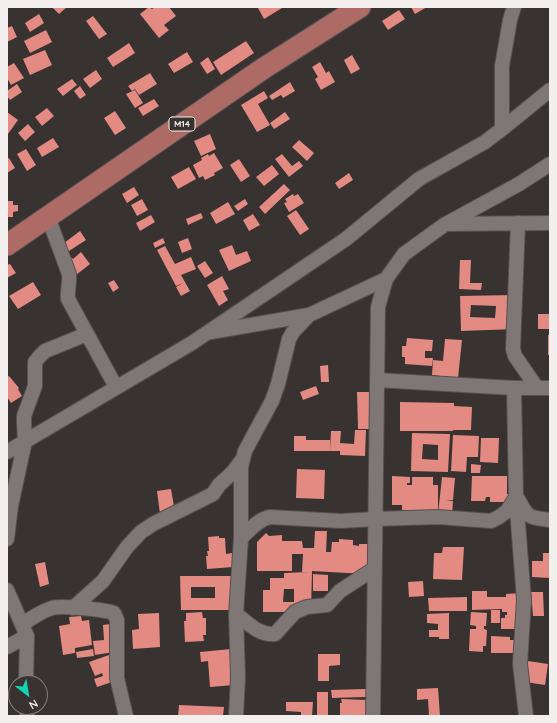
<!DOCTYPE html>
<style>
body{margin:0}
#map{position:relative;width:557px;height:723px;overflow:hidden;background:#383231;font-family:Quicksand,sans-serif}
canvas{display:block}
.frame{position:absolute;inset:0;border:8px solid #f3efee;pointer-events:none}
.north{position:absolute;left:8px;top:675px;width:40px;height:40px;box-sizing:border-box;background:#383231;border:1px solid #837e7d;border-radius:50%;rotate:149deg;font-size:11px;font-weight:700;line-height:16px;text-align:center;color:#f3efee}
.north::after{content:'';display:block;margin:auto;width:14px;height:18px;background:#12d5b4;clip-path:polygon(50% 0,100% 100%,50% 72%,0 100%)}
</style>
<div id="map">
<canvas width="557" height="723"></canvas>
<div class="frame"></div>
<div class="north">N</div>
</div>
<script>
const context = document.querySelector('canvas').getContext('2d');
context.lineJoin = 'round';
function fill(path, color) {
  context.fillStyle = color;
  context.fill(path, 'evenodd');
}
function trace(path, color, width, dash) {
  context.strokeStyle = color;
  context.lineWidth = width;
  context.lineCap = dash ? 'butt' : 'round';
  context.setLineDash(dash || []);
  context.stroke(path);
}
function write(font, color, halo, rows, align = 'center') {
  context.font = font + ' Quicksand,sans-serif';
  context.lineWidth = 4;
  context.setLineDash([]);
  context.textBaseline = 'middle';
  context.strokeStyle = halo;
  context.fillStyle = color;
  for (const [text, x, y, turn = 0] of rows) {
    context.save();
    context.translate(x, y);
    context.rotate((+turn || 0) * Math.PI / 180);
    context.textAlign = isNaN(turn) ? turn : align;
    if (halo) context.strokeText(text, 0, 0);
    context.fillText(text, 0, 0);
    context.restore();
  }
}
const building = new Path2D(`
 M52 7H67L59 14Z
 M149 7 152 9 155 7H169L176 16 164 25 169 30 159 38 140 14Z
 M259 7H281L282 8 264 19 258 8Z
 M411 7H427L415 14Z
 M399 10 405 19 388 30 382 21Z
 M39 14 44 23 30 32 25 23Z
 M93 16 107 34 99 39 86 21Z
 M12 26 17 37 7 42V28Z
 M46 30 52 42 30 53 24 41Z
 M246 41 254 53 221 75 213 62Z
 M129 43 135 53 113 67 107 58Z
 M45 50 52 65 30 75 23 59Z
 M187 52 193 62 174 73 168 64Z
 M352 55 360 69 351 74 344 60Z
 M208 57 215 69 207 74 200 63Z
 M320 62 326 73 329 71 335 82 321 90 315 79 318 77 312 67Z
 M14 63 24 78 11 85 7 78V67Z
 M96 70 102 79 90 88 83 79Z
 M150 73 157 84 139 95 135 89 132 91 128 86Z
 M72 79 77 85 63 96 57 89Z
 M290 82 295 91 283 98 281 95 272 100 269 96Z
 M17 84 22 92 10 100 7 96V91Z
 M80 86 86 95 80 99 74 91Z
 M135 90 143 103 135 108 126 94Z
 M264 91 268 98 258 104 270 125 257 132 241 105Z
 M154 99 159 106 143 116 138 108Z
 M47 108 54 116 42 126 35 117Z
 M115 111 126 128 115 135 104 118Z
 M7 112 18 120 8 134 7 133Z
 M285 112 290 119 274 129 270 123Z
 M28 124 35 132 25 141 18 133Z
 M210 134 216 149 201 156 194 141Z
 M53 138 59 147 42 157 37 148Z
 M299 140 314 153 307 161 292 147Z
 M26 149 36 165 27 171 17 154Z
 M214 153 223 168 214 173 215 175 205 180 203 176 199 178 193 165 202 160 201 158 208 154 209 156Z
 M282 154 292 166 299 161 303 166 289 177 275 159Z
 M9 158 15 168 7 173V159Z
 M239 159 250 176 241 182 230 165Z
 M272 165 279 174 264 186 256 177Z
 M189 167 196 179 178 189 171 177Z
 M349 173 353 180 339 189 335 183Z
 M284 184 290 190 265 214 259 207Z
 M134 187 139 195 127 203 122 194Z
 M293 194 294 196 298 194 304 203 289 212 284 203 287 202 285 199Z
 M142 199 148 210 137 216 131 205Z
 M245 199 248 204 238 211 234 206Z
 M7 201H13V205H18V211L13 212V217H7Z
 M228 202 235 214 216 224 210 213Z
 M296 210 309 229 300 235 287 216Z
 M201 213 203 218 188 225 186 219Z
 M253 214 260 225 249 231 243 220Z
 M151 215 155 222 140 231 136 223Z
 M80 231 86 240 69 251 64 243Z
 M163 238 165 243 155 248 153 243Z
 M188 238 192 249 182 253 178 242Z
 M232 245 236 255 247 251 251 261 229 271 219 250Z
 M165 246 175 264 191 257 196 269 181 275 190 291 181 296 176 287 183 283 176 286 157 250Z
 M81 252 90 264 71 279 64 260 70 256 73 259Z
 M460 260H471L470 283H482L481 290 459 289Z
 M205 261 213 273 205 278 197 266Z
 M10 264 16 273 7 278V265Z
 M222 276 229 289 223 291 228 300 219 306 207 285Z
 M114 280 119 288 113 292 108 283Z
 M33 282 41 295 18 309 9 296Z
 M514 295 516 329 461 331 460 296ZM471 305 496 306 495 318 470 317Z
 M538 314H550V329H538Z
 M548 335H550V355H548Z
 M407 338 433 340 432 351H425V358H433L432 366 405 364V357H402V346H406Z
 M445 339 462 340 458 378 432 375 433 360 443 361Z
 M328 365 329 382H321L320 366Z
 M9 376 19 388 18 389 22 396 11 403 7 397V377Z
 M316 386 319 394 303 400 300 392Z
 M357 392H369V429H358Z
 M400 402 454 403V406L472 407 471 430H453V431H400Z
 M355 430H366L365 456 340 455V451H330L331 431H341L340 443 354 444Z
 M412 433 450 434 448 472 411 471ZM423 444 438 445V460L422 459Z
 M453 435 479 436 478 457H467L466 472 451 471Z
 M294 436H306V440H330V451H294Z
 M481 438H499L498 463 480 462Z
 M471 464 481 465 480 473H471Z
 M297 469 325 470 324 499 296 498Z
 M392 476 410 477V483H407V485H412V477H433V485H438V511L402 510V505H392Z
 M472 476H507V494H509V502H490V497H486L485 501H471Z
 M442 477 455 478 453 500H446L453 501 452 515 438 514Z
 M171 489 175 512 160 514 157 491Z
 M315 531H327L326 552H331L332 542H339V539L353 540V545L359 546V544H369L368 565H365V574L312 571 311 612H263V590H270V578H284V573L308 572H302L303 554H292V571H257V542L266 533 269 536 282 535V541H302L303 548H314ZM284 589H294V602H283Z
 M219 536V538H225L226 554 232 553 233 567 207 569 206 556H208L207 551H209L208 537Z
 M443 547H464L462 580 433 579 434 553H442Z
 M543 553H550V578L532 577V561H543Z
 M45 562 49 584 40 587 35 564Z
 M313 574 328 575V591H313Z
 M180 576H233L231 610H181ZM191 587H215V598H191Z
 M423 581 424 596 409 597 408 582Z
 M472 591H487V597H506V594L520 593V629H501V618H505V615H507V612H502V609L472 610Z
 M531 592H543L544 616H533Z
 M467 597V611H429L428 598Z
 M491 610H500V623H491Z
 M202 612 203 618H206V635H203L204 641 185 642 184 621H186V613Z
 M471 612 487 613 486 626H484V629L487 630 486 646H483V652L469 651 470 629H476V626L470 625Z
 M159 613 160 647 133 649 132 630 139 629 138 614Z
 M449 613V639H439V637H429V630H438V624L427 623V614Z
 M81 616 82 621 89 620 92 645 75 648V653L63 655 59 626 70 624 69 617Z
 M111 624 114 652 95 655 93 641 104 640 103 625Z
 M491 636 510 637V640H516V653H491Z
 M93 649 94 656 77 658 76 652Z
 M231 649 234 685 210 687 208 661 201 662 200 652Z
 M318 654H340V665L329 666V681H318Z
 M109 655 118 680 97 687 94 679 103 676 102 673 95 676 89 662Z
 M528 661 548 664 545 685 525 682Z
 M438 688 440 716H429L428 699 417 700V689Z
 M366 689V697L332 698 331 690Z
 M317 692H328V716H317Z
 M341 699 368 700V716H340V703H342Z
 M286 702H313L312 716H301V712L286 711Z
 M179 705 224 707 223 716H178Z`);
const minor = new Path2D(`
 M502 129V66L510 20 514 7
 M48 217 69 274C70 283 67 291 68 299L116 387
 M518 223 513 349 515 356 537 388
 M446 224 550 223
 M211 332 309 315
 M377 380 514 388H550
 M7 452 192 343 346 239 419 179 485 142 502 129 550 90
 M516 497 524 600 520 664 526 716
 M518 499C529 519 528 517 550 520
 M241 538C249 531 258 519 270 517L341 521 375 519 438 517 491 521 499 517 507 511 516 497 514 388
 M7 539 11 506 25 441 24 423V416L35 386V362L40 356 45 351 87 334
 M7 590 27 636 26 683
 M73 608 103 581 127 547 141 532 153 524 213 494 219 485 232 473 242 460
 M236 614C247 622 259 636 275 634L295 612 307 607 327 605 340 591 374 569
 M22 624C31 619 41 611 52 608 61 605 106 610 114 613L117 620V678L126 716
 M7 647 27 636
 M26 707 27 716
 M236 716 238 677 236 614 241 538V467L245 451 272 401 278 384 289 339 293 332 309 315 386 279
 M373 716 378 307 386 279 404 254 444 225 519 184 550 164`);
const primary = new Path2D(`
 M7 245 264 68 360 7`);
const shields = [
 [182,124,26]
];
const shieldNames = [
 ["M14",182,124]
];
fill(building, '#e38a82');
trace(minor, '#565150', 16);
trace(primary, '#565150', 23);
trace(minor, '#7f7776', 14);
trace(primary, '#ae6b66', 21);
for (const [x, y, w] of shields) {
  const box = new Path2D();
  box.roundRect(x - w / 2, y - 7, w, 14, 3);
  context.fillStyle = '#383231';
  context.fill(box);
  trace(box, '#f3efee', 1);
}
write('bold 9px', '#f3efee', null, shieldNames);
</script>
